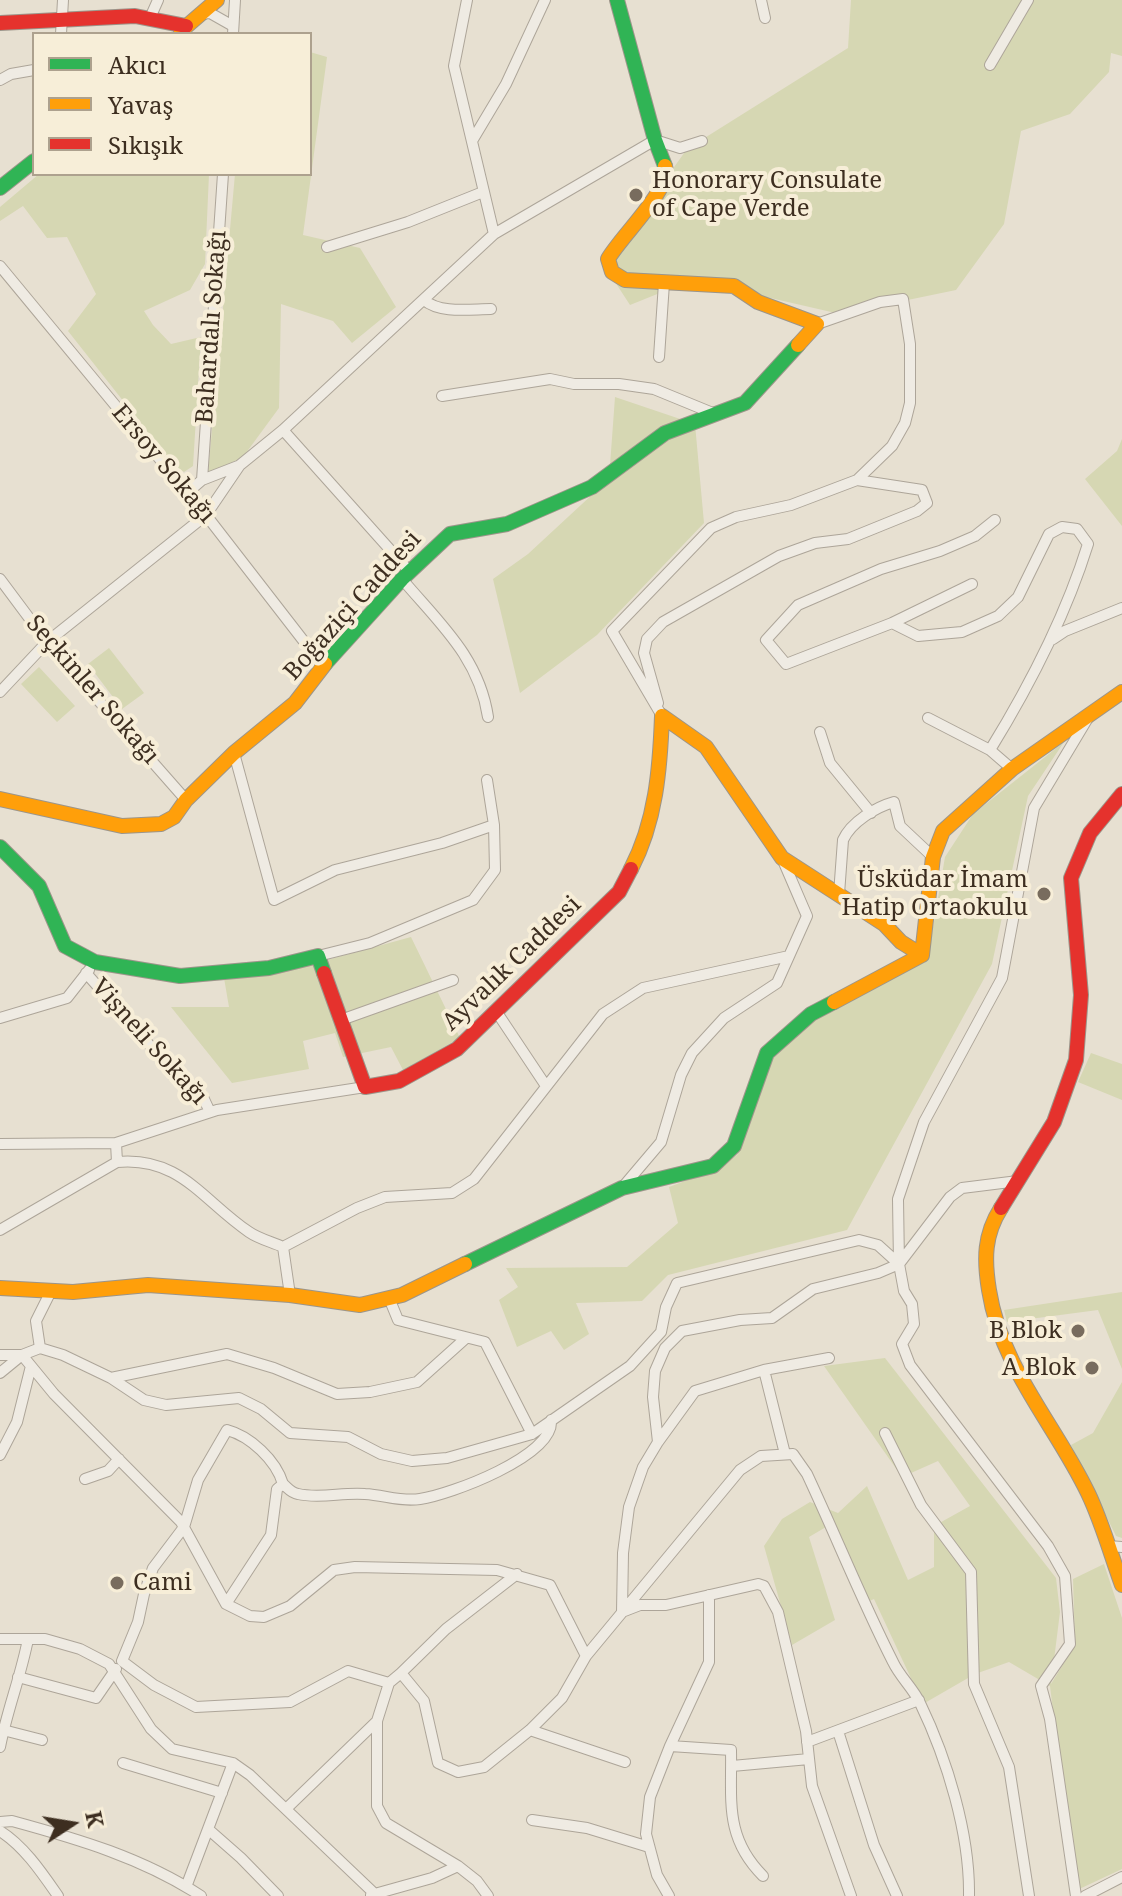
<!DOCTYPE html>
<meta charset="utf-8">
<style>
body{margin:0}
#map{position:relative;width:1122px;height:1896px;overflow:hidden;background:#e7e0d1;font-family:"Noto Serif",serif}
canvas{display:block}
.legend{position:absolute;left:32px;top:32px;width:280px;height:144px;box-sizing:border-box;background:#f7eed8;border:2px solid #ada18e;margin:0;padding:10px 14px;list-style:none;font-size:24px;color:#3d2e20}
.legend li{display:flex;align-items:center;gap:16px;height:40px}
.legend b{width:40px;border:2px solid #ada18e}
.north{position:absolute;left:32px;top:1784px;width:80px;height:80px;-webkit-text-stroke:6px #f7eed8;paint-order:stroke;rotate:78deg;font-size:22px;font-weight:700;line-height:32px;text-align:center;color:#3d2e20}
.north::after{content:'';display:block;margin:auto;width:28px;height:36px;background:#3d2e20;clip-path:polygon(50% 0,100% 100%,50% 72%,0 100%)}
</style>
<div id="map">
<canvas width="1122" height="1896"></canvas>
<ul class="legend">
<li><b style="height:10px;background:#30b455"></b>Akıcı</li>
<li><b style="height:10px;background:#ff9f0a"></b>Yavaş</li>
<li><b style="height:10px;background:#e5322d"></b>Sıkışık</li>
</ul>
<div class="north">K</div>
</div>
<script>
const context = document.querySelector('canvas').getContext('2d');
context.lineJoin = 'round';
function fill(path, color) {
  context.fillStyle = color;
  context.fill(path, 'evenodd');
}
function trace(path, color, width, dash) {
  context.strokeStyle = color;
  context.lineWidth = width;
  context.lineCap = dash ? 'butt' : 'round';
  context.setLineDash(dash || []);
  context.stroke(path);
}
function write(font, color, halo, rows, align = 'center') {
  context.font = font + ' "Noto Serif",serif';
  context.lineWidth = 8;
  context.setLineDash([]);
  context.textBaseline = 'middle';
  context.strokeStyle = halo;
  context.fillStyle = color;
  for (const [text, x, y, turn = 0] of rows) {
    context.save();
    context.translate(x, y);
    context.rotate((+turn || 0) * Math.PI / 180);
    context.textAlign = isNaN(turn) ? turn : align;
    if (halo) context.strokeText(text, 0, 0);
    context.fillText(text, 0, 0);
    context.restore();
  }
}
const green = new Path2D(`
 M851 0H1122V56L1111 53 1109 72 1070 114 1021 131 1004 224 956 290 840 314 692 280 630 305 604 265 687 149 848 48Z
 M310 52 327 57 303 235 360 248 396 307 352 343 333 321 281 304 279 408 243 457 208 474 235 174H310Z
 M39 174H209L205 264 190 290 144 311 153 325 171 344 201 337 193 466 184 472 176 468 68 331 96 294 67 237 47 238 23 206 0 221V207Z
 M615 397 695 424 704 523 597 635 520 693 493 579 528 554 609 479Z
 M1122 439V526L1085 479 1117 451Z
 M109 648 144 693 122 709 88 664Z
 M39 667 75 706 57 722 21 684Z
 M1064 742 1028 796 992 964 847 1230 668 1275 642 1301 576 1303 589 1334 564 1350 551 1331 517 1347 499 1300 518 1287 506 1268 627 1267 678 1223 669 1187 717 1169 737 1155 773 1058 815 1019 928 957 945 857 973 814Z
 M411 937 460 1038 403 1070 391 1047 343 1057 335 1033 303 1041 309 1069 232 1083 171 1007H229L224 978 331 959Z
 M1091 1053 1122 1064V1100L1078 1082Z
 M1122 1292V1369L1098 1310 1007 1322 1004 1310Z
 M885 1358 1056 1578 1060 1612 1051 1684 1075 1645 1073 1579 1104 1564 1122 1618V1869L1075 1891 1050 1686 1009 1662 975 1674 923 1704 874 1599 862 1604 826 1527 809 1537 835 1620 792 1645 764 1546 782 1519 810 1502 838 1513 867 1486 908 1580 934 1567V1526L970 1506 938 1461 902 1477 824 1366Z
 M1122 1382V1538L1116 1536 1071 1445 1093 1433Z`);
const street = new Path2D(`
 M467 0 454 66 494 234
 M761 0 765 18
 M201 14 210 13 233 26
 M150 18 158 0
 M61 34 63 0
 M233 34 235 0
 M990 65 1028 0
 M0 80 11 74 34 70
 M472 141 506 84 545 0
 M327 247 408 222 483 192
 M0 266 206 515 323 666
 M424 300C440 314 471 309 491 309
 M659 357 664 283
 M442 396 550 379 574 384H619L654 389 715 414
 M283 430 410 572
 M202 480 223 174
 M187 493 202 480 238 466
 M0 579 47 642 186 800
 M402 579C439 623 479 657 488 717
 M972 584 892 623 786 664 766 640 798 605 881 569 940 551 975 536 995 520
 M892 623 918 636 962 632 998 616 1018 597 1049 534 1062 527 1077 529 1088 544C1065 618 1030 685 990 750L1012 769
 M1053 639 1065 631 1122 608
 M0 692 47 642 206 515 240 465 283 430 494 234 655 140 680 148 702 141
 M658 703 644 653 647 639 663 622 779 556 815 543 848 539 917 511 927 503 922 490 857 480
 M662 716 612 631 711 528 736 517 791 505 857 480 892 446 905 423 910 403V344L903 299 880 302 817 324
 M928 718 990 750
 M820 732 830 763 871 813
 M234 753 274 900 335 870 442 843 494 825
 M839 894 843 840C851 822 876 807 894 802L900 826 933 857
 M318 956 370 943 473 900 495 870 494 825 487 780
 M86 973 152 1048 202 1095 210 1112
 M496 1011 546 1086
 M0 1018 67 998 89 970
 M341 1020 453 980
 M0 1144 116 1143 217 1110 365 1087
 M117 1162C180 1156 203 1201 249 1232 259 1239 272 1242 283 1247
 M622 1188 661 1142 681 1075 692 1053 724 1018 777 983 807 916 782 858
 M0 1230 117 1162 116 1143
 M290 1295 283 1247 357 1208 385 1197 452 1193 474 1179 603 1014 643 988 789 956
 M389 1298 398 1320 485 1342 532 1434
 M40 1348 36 1321 51 1291
 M0 1355H22
 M22 1355 54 1394 181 1522 226 1604 250 1616 264 1617 290 1606 334 1570 355 1567 497 1570 550 1585 586 1656
 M764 1370 785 1454
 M0 1373 22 1355 40 1348 63 1355 111 1378 144 1400 166 1405 239 1398 261 1409 290 1433 348 1437 381 1454 412 1461 447 1458 532 1434 630 1366 661 1332 666 1307 677 1283 859 1240 878 1245 899 1264
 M111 1378 227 1354 274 1368 337 1394 370 1392 417 1382 466 1338
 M885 1433 921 1505 971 1572 974 1684 1009 1767 1029 1896
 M658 1442 695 1391 764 1370 829 1358
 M0 1455 17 1422 31 1366
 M85 1479 108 1471 119 1459
 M283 1484C288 1488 291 1493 298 1494 320 1499 343 1492 365 1494 384 1495 401 1502 420 1499 449 1495 555 1456 551 1420
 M1108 1546 1122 1547
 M226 1604 271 1535 277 1489 283 1484C276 1460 250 1436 227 1430L198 1480 184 1527 153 1568 144 1594 138 1622 122 1661 154 1685 196 1707 290 1702 348 1671 389 1683
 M0 1639H45L80 1649 109 1664 151 1729 172 1749 233 1763 250 1775 377 1896
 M401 1673 446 1629 517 1574
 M18 1677 96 1698 116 1669
 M389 1683 401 1673 424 1701 438 1763 458 1772 484 1767 530 1730 562 1698 586 1656 740 1470 761 1456 793 1454 807 1474C836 1536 862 1601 893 1662 900 1677 913 1688 920 1703 947 1759 970 1834 969 1896
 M377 1721V1806L386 1823 458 1866
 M3 1730 42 1740
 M530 1730 625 1762
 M838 1731 874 1845 897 1896
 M807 1742 919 1700
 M670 1746 731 1750C732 1800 724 1837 763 1876
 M0 1747C7 1710 21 1676 28 1639
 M123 1763 222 1793
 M732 1766 809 1759
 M287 1808 377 1721 389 1683
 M532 1820 587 1828 649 1847
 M0 1822 12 1821C78 1839 143 1858 201 1896
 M208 1829 241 1858 278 1896
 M0 1831C24 1846 42 1873 58 1896
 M186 1887 233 1763
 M371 1895 432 1878 458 1866 477 1881 488 1896
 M669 1896 657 1875 646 1834 650 1797 670 1746 709 1662V1595
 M851 1896 812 1786 806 1731 778 1612 764 1586 758 1584 666 1605H640L622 1612 623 1553 629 1507 643 1467 658 1442 653 1397 655 1371 665 1348 682 1331 740 1320 772 1318 813 1289 878 1273 899 1264 950 1197 962 1188 1018 1181
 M1076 1896 1050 1719 1041 1686 1070 1644 1065 1576 1048 1546 910 1365 902 1344 914 1324 912 1304 904 1291 899 1264 898 1199 924 1122 1002 978 1034 808 1088 718
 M1085 1896 1122 1877`);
const fast = new Path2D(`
 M617 0 655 140 665 166
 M0 188 34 161
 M325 664 402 579 450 534 507 524 592 487 665 433 745 403 798 345
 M0 847 39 886 65 946 95 962 180 976 269 968 318 956 324 973
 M465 1264 622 1188 713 1166 734 1146 767 1053 811 1014 834 1002`);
const slow = new Path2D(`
 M181 31 217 0
 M665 166C672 189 621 236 608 259L612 272 625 280 734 286 758 302 817 324 798 345
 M662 716 706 747 782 858 884 924 901 942 922 955
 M0 799 122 826 161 824 174 817 186 800 234 753 295 703 325 664
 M631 869C656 821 660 769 662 716
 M834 1002 922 955 933 857 943 831 1012 769 1122 692
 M1001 1208C984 1235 984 1259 989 1290 1001 1368 1055 1424 1088 1493 1102 1522 1111 1555 1122 1585
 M0 1288 73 1292 148 1285 290 1295 360 1305 402 1295 465 1264`);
const jam = new Path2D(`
 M0 23 135 16 186 26
 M324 973 365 1087 399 1081 457 1049 619 892 631 869
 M1001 1208 1054 1122 1076 1060 1081 995 1071 878 1090 833 1122 794`);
const markers = [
 [636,195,8,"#786c5e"],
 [1044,894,8,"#786c5e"],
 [1078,1331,8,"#786c5e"],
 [1092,1368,8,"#786c5e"],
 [117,1583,8,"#786c5e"]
];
const poiNames = [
 ["Honorary Consulate",652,181,"left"],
 ["of Cape Verde",652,209,"left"],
 ["Üsküdar İmam",1028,880],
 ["Hatip Ortaokulu",1028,908],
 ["B Blok",1062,1331],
 ["A Blok",1076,1368],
 ["Cami",133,1583,"left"]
];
const streetNames = [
 ["Bahardalı Sokağı",212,327,-86],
 ["Ersoy Sokağı",163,464,50],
 ["Boğaziçi Caddesi",353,606,-48],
 ["Seçkinler Sokağı",92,690,49],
 ["Ayvalık Caddesi",512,964,-44],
 ["Vişneli Sokağı",149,1042,48]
];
fill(green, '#d6d7b3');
trace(street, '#ada599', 12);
trace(fast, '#9c958a', 16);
trace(slow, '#9c958a', 16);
trace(jam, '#9c958a', 16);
trace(street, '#efebe3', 10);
trace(fast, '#30b455', 14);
trace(slow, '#ff9f0a', 14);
trace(jam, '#e5322d', 14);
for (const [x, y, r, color] of markers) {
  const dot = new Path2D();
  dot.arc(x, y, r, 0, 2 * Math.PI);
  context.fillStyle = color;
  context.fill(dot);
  trace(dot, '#f7eed8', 3);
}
write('24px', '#3d2e20', '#f7eed8', poiNames, 'right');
write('24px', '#3d2e20', '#f7eed8', streetNames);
</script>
